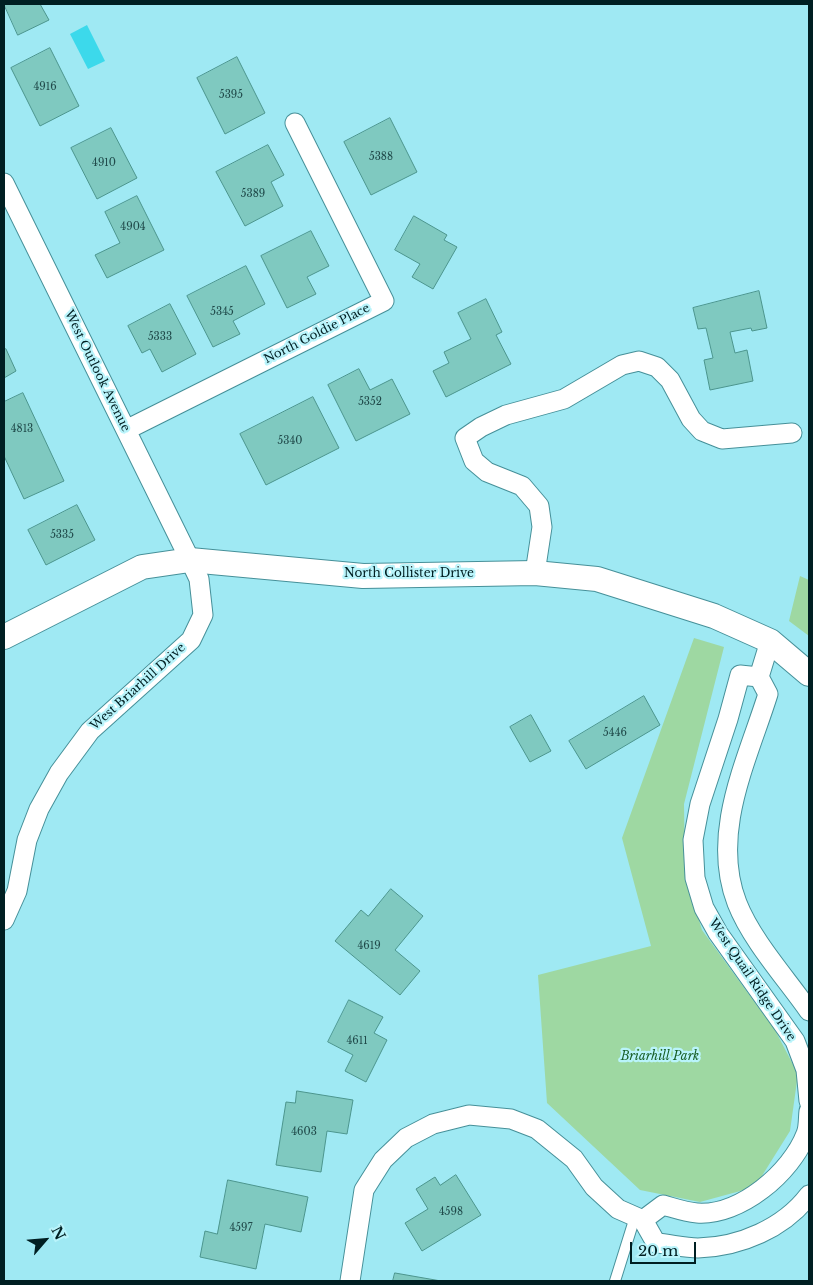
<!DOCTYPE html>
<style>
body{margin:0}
#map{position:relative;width:813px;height:1285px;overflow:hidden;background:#9fe9f3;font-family:"Libre Baskerville",serif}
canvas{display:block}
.frame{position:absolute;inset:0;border:5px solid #001f22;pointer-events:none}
.north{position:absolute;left:20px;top:1215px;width:50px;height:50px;-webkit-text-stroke:4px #b9f4fb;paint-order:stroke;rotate:63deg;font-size:14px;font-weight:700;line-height:20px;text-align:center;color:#001f22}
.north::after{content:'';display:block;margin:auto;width:18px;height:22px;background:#001f22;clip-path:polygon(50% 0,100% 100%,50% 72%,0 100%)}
.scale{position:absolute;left:630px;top:1242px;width:66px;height:22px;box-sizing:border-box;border:2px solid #001f22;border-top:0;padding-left:6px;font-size:15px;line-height:18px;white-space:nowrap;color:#001f22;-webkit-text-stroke:4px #b9f4fb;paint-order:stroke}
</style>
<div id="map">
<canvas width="813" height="1285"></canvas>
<div class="frame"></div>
<div class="north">N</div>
<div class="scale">20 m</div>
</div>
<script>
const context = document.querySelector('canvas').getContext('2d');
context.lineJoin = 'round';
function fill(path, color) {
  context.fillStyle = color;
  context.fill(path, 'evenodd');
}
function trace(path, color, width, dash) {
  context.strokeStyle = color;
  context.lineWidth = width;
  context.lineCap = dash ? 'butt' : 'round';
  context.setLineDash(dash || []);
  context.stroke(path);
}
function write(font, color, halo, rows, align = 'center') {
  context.font = font + ' "Libre Baskerville",serif';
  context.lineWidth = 4.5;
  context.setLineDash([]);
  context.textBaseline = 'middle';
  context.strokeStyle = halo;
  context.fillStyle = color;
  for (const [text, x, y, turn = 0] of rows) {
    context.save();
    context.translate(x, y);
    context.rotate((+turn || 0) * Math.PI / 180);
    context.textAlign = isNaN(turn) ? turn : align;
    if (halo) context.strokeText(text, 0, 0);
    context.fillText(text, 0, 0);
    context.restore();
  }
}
const green = new Path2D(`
 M800 576 809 580V636L789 621Z
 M694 638 724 647 684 804 685 873 702 930 775 1030 798 1074 790 1131 755 1187 700 1202 640 1190 547 1103 538 975 651 946 622 838Z`);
const water = new Path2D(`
 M87 25 105 61 88 69 70 34Z`);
const building = new Path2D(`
 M4 4H40L49 20 18 35Z
 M50 48 79 106 40 126 11 68Z
 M237 57 265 113 225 134 197 78Z
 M390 118 417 172 371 195 344 142Z
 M111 128 137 178 97 199 71 148Z
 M268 145 284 175 271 182 283 206 245 226 216 172Z
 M137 196 164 250 107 278 95 255 120 243 105 212Z
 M414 216 447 235 444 240 457 247 433 289 412 277 420 264 395 250Z
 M311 231 329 266 307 277 316 294 287 308 261 256Z
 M246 266 265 304 233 321 240 334 213 347 187 296Z
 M759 291 767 328 752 331 751 328 730 332 735 353 747 350 753 381 710 390 704 360 713 358 706 328 698 329 693 308Z
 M486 299 502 332 496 335 511 364 446 397 433 371 449 363 444 352 471 339 458 313Z
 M170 304 196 354 162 372 150 349 142 353 128 326Z
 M6 349 16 371 4 378V350Z
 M359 369 370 390 392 379 410 414 356 441 328 385Z
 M23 393 64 481 24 499 4 456V402Z
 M313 397 339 448 266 485 240 434Z
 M77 505 95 540 46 565 28 530Z
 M644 696 660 725 586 769 569 741Z
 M531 715 551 751 530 762 510 727Z
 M391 889 423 916 395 950 420 971 400 995 335 941 361 910 368 916Z
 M349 1000 383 1017 374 1033 387 1040 366 1082 345 1071 353 1055 328 1042Z
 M297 1091 353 1100 347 1134 327 1131 321 1172 276 1165 286 1102 295 1103Z
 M456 1175 481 1215 422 1251 405 1223 428 1209 416 1189 435 1177 440 1185Z
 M228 1180 308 1197 301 1232 265 1224 256 1269 200 1257 205 1231 217 1234Z
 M395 1273 441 1281H393Z`);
const service = new Path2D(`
 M615 1281 635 1217`);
const minor = new Path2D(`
 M4 183 190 560 199 579 203 615 191 640 90 731 59 773 39 809 27 840 17 891 4 920
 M126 430 384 301 295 123
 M535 573 542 527 539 506 522 486 487 472 474 461 465 438 481 427 506 415 564 399 622 365 639 361 657 367 670 380 691 419 702 431 722 439 792 433
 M770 641 759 677 768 694C747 761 710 833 737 903 752 941 786 978 809 1011
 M759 677 740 675 728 719 700 804 693 840 695 878 704 908 718 933 795 1041 806 1070 809 1101
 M809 1111C808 1118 809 1127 806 1134 791 1173 740 1216 697 1213 685 1212 674 1208 663 1205L643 1220 656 1243C670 1244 684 1248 698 1248 740 1247 784 1228 809 1195
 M350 1281 364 1190 383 1160 406 1138 433 1124 469 1115 511 1119 537 1129 574 1159 594 1187 618 1209 643 1220`);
const tertiary = new Path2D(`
 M4 637 142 567 190 560 363 576 535 573 597 579 714 616 770 641 809 674`);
const numberNames = [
 ["4916",45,87],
 ["5395",231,95],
 ["5388",381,157],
 ["4910",104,163],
 ["5389",253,194],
 ["4904",133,227],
 ["5345",222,312],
 ["5333",160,337],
 ["5352",370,402],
 ["4813",22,429],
 ["5340",290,441],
 ["5335",62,535],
 ["5446",615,733],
 ["4619",369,946],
 ["4611",357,1041],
 ["4603",304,1132],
 ["4598",451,1212],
 ["4597",241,1228]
];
const streetNames = [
 ["North Goldie Place",317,334,-27],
 ["West Outlook Avenue",97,371,64],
 ["North Collister Drive",409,574],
 ["West Briarhill Drive",138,687,-42],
 ["West Quail Ridge Drive",752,980,56]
];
const parkNames = [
 ["Briarhill Park",660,1057]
];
fill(green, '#9ed8a2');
fill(water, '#3cd9eb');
fill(building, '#7fc9c0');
trace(building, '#4c958d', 1);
trace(service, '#469099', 12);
trace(minor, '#469099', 21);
trace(tertiary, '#469099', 26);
trace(service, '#fff', 10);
trace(minor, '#fff', 19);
trace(tertiary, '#fff', 24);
write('10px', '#204a4a', null, numberNames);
write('12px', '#001f22', '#b9f4fb', streetNames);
write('italic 12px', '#175e25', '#b9f4fb', parkNames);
</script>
